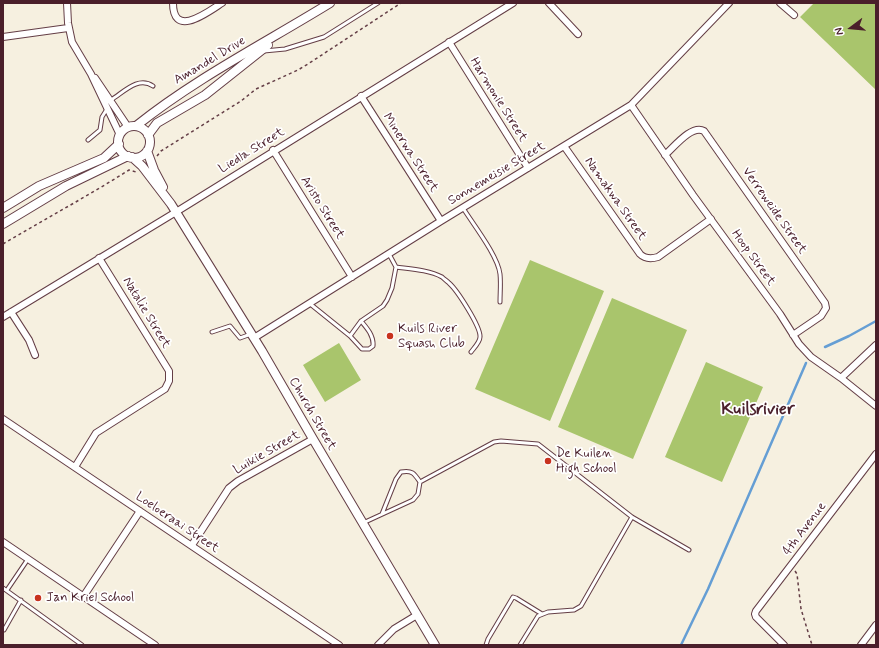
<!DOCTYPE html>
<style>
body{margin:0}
#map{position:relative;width:879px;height:648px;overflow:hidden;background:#f6f0e0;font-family:Mynerve,sans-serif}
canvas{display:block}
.frame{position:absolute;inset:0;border:4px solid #4a1f2b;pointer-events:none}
.north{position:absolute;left:831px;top:8px;width:40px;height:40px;-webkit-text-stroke:3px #fff;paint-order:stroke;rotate:254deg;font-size:11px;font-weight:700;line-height:16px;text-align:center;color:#4a1f2b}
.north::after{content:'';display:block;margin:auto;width:14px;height:18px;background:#4a1f2b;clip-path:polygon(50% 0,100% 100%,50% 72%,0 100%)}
</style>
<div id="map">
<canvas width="879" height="648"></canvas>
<div class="frame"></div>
<div class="north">N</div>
</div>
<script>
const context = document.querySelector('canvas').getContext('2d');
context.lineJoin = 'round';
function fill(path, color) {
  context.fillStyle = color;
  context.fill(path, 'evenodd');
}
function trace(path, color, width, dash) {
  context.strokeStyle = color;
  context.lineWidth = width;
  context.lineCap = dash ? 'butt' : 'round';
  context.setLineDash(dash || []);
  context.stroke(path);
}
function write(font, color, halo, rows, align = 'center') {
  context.font = font + ' Mynerve,sans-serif';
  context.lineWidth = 3.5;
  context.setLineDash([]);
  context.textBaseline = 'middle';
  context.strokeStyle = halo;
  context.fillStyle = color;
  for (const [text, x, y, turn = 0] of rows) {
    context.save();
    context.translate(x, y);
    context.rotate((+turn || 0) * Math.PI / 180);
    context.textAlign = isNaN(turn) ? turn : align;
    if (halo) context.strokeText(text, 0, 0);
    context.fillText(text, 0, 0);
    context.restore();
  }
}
const green = new Path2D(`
 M814 3H876V90L800 17Z
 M530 260 604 291 550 421 475 389Z
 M612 298 687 330 633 459 558 427Z
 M339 343 361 380 325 402 303 365Z
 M706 362 763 387 722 482 665 457Z`);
const stream = new Path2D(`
 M825 347 849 336 876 321
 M681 645 708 589 806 363`);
const path = new Path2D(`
 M157 156 161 151 241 101 256 89 298 70 308 64 401 3
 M3 244C45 219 88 196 129 170L136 172
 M795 571 797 574 801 609 812 645`);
const service = new Path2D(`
 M264 51 285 49 324 37 378 3
 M111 100C124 92 138 76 153 86
 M88 140 100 130 102 117 107 109
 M463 208C473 224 498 256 500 274 501 283 500 293 500 302
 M396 267C411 269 429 270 442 277 444 279 447 281 449 283 457 290 481 327 480 337 480 342 474 348 471 352
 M309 303 350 336 362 349H369L373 346C374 336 367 328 361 321
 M212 332 230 326 240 338 251 334
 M350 336 361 321 383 306 387 300 392 288 396 267 389 254
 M420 482 494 442 501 441 538 444 632 517 689 550
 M363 523 413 500 418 494 420 482C414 473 412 470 401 472L396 479 382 514
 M3 588 82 645
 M7 590 28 559
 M4 630 21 600
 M486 645 488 639 513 597 516 598 542 614
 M520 645 538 616 548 612 574 610 581 606 632 517`);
const minor = new Path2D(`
 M67 3 68 23 72 42 91 74 120 135
 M173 3C173 39 208 12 222 3
 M549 3 578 34
 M780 3 794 15
 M3 37 68 28
 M449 42 528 168
 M95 78 128 127
 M361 96 441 221
 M631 105 693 195 780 314 799 344 811 357 841 378 876 406
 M564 146 640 254C645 259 651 259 658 257L711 219
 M273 150 352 277
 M665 155C674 147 692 124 704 131L825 303 826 308 821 316 793 335
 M11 312 29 340 35 355
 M3 317 176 212 513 3
 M254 338 441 221 631 105 729 3
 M841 378 876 345
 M3 419 339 645
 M75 467 96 433 165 389 169 381V371L99 258
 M3 542 155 645
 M192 545 229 488 238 481 313 439
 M83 597 140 511
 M378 645 394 629 417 615
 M784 645 756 617 755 614 756 611 876 454
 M861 645 876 625`);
const tertiary = new Path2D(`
 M136 126C196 78 265 43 330 3
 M118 142a16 16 0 1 1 32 0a16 16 0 1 1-32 0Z
 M148 135 157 123 205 95 268 45
 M147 151 154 170 163 187
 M132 157 142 166 171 204 262 351 313 439 435 645
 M3 208 39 186 104 158 119 144
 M3 224 66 186 128 156`);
const markers = [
 [390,336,4,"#c8321e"],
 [548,461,4,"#c8321e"],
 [38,598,4,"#c8321e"]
];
const streetNames = [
 ["Amandel Drive",210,61,-31],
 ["Harmonie Street",498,100,58],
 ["Liedla Street",252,151,-32],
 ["Minerwa Street",410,153,57],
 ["Sonnemeisie Street",497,174,-31],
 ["Namakwa Street",615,199,55],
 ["Aristo Street",322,208,58],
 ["Verreweide Street",774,211,55],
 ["Hoop Street",753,258,54],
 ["Natalie Street",146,313,59],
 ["Church Street",312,414,60],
 ["Luikie Street",267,453,-30],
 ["Loeloeraai Street",177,523,34],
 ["4th Avenue",805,529,-53]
];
const poiNames = [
 ["Kuils River",398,329],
 ["Squash Club",398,344],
 ["De Kuilen",556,454],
 ["High School",556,469],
 ["Jan Kriel School",46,598]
];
const districtNames = [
 ["Kuilsrivier",758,410]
];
fill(green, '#a9c56c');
trace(stream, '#659ed4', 2.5);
trace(service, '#643e46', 5);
trace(minor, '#643e46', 8);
trace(tertiary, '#643e46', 10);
trace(path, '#643e46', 1.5, [3, 3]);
trace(service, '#fff', 3);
trace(minor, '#fff', 6);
trace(tertiary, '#fff', 8);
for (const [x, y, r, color] of markers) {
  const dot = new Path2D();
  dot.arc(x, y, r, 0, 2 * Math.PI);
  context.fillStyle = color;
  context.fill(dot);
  trace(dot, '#fff', 1.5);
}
write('13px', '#4a1f2b', '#fff', streetNames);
write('13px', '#4a1f2b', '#fff', poiNames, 'left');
write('bold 17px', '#4a1f2b', '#fff', districtNames);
</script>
